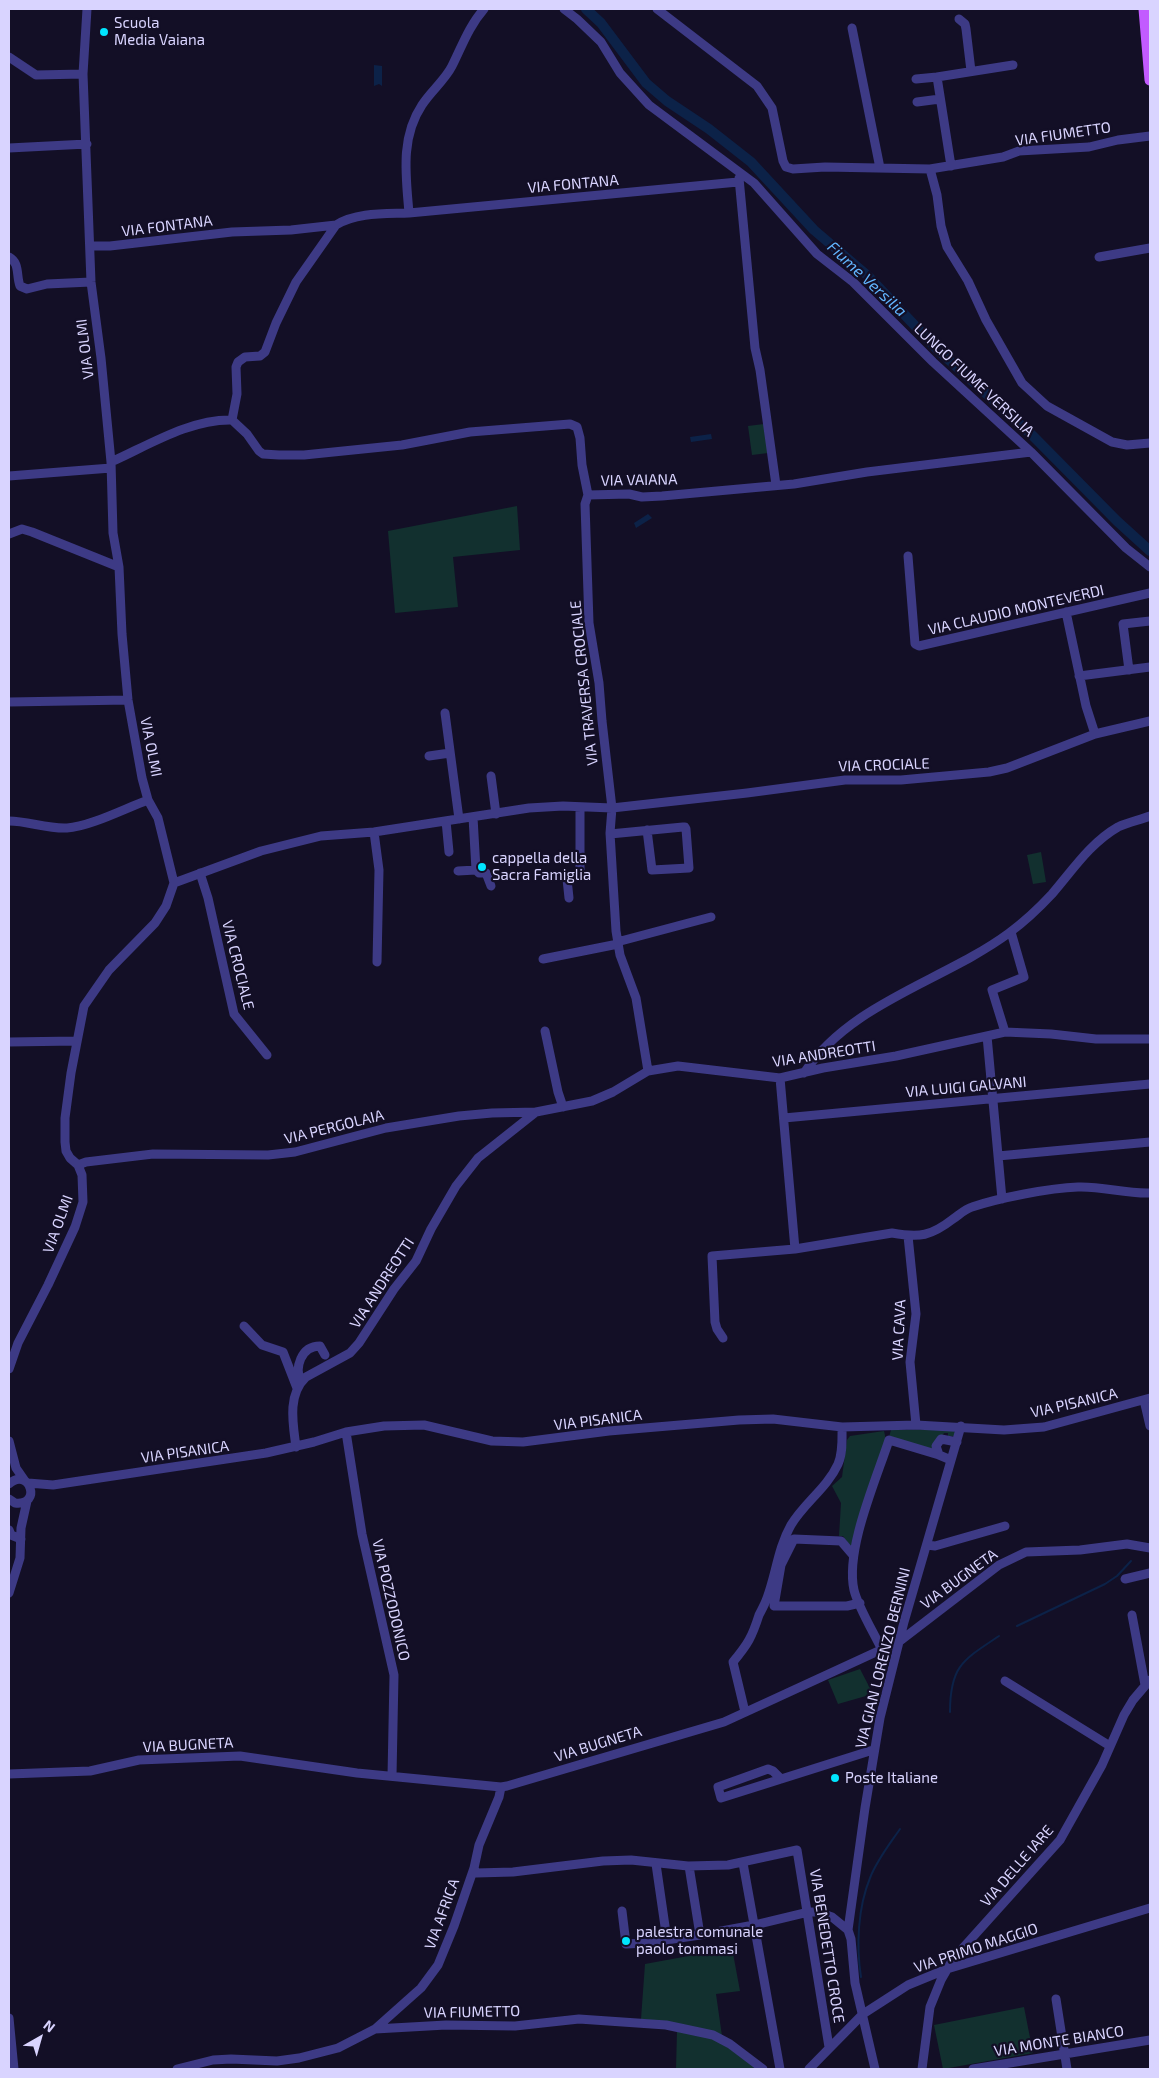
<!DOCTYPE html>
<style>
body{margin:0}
#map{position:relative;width:1159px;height:2078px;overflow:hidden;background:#130f26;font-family:"Exo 2",sans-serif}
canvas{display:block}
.frame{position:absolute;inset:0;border:10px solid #d9d4ff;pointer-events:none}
.north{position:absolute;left:15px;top:2013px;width:50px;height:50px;-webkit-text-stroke:4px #130f26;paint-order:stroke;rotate:38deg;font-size:14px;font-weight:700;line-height:20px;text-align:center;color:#d9d4ff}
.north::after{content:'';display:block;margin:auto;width:18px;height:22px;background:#d9d4ff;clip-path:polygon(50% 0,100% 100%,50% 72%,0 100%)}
</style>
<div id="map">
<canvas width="1159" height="2078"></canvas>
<div class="frame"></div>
<div class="north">N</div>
</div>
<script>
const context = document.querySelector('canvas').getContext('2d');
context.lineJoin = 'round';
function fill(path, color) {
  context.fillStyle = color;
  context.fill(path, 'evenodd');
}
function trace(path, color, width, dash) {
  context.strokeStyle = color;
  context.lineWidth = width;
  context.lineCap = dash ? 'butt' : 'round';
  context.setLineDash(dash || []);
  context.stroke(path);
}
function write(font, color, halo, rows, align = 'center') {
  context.font = font + ' "Exo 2",sans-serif';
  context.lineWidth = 4.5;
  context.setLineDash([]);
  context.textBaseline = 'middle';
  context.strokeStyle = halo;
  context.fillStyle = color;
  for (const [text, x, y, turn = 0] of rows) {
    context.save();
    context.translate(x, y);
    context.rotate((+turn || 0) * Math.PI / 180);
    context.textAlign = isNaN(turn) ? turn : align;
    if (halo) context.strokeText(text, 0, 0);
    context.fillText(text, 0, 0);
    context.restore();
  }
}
const green = new Path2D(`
 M764 424 768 453 752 455 748 426Z
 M517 506 520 550 453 557 458 607 395 613 388 531Z
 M1041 852 1046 882 1033 884 1027 855Z
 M941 1429 954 1431 956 1433 955 1436H948V1433H944L934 1451 889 1437 891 1430Z
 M884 1431 886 1440 852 1549 843 1536H839L841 1503 832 1486 842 1477 847 1440 850 1436Z
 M860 1669 873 1694 838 1704 828 1680Z
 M732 1948 740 1991 716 1994 722 2036 677 2024 641 2019 645 1964Z
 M1024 2007 1033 2053 943 2069 934 2025Z
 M677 2031 716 2039 759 2069H676Z`);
const water = new Path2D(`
 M374 65 382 66V86L379 84 374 86Z
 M711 434 712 439 691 442 690 437Z
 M648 514 652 518 636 528 634 523Z`);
const stream = new Path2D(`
 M1017 1626 1105 1584 1117 1576 1131 1561
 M950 1712C950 1666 963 1660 999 1636
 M861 1977C856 1946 858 1907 870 1878 877 1860 889 1845 900 1829`);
const river = new Path2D(`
 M586 9 601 23 646 83 667 101 709 129 751 162 814 230 868 276 937 349 1033 436 1117 521 1150 551`);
const minor = new Path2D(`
 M564 9 577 19 601 42 620 73 649 105 754 183 817 254 853 282 933 362 1031 452 1126 548 1150 567
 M657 9 757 86 772 108 783 161 786 167 793 169 825 167 930 169 1003 157 1019 151 1089 147 1118 140 1150 136
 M959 19 965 24 966 29 971 71
 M852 28 880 168
 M9 57 36 75 83 74
 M937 77 1013 65
 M916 79 937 77 951 166
 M917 102 940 99
 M9 148 87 144
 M930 169 937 195 941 226 947 247 968 281 986 320 1022 383 1047 406 1112 442 1127 445 1150 443
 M739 178 755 348 760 370 776 485
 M409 213 738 182
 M91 246H110L232 232 291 230 336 225
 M9 257C20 263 16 275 20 286L27 289 47 284 91 282
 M1099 257 1150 248
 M232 420 247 434 259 451 263 454 279 455H304L402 445 470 432 570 424 577 427 580 438 582 465 588 495 629 494 642 497 662 496 794 484 867 472 1031 452
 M111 462C149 445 190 419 232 420L237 394 236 367 238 362 245 357 260 356 265 352 276 323 296 282 336 225C357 212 386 214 409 213 406 176 400 138 422 105 431 91 445 80 452 66 462 46 469 26 484 9
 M9 476 111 468
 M588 495 585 504 589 623 599 683 602 721 612 808 747 793 845 780H901L989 772 1007 768 1095 734 1150 721
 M9 534 22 529 32 532 119 567
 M908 556 915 644 919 646 1150 593
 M1066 612 1086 706 1095 734
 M1129 670 1123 624 1150 621
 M1079 676 1150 667
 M9 702 128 700
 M445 713 459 819
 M429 756 450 753
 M491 776 496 814
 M9 821C28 821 47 829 67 828 89 827 126 808 148 800
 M446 821 449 852
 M374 832 379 870 377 962
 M610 834 683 827H685L686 829 689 868 652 870 647 830
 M476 870 479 873H486L491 886
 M458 871 476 870 473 817
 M200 873 208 898 234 1014 267 1055
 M174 883 261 851 321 836 374 832 529 808 563 806 612 808 610 833 616 931 620 955 636 998 648 1071
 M569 898 567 879 578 877 580 875V807
 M617 942 711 917
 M543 959 618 944
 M545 1031 558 1092 563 1107
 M1005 1032 992 990 1024 977 1011 932
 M987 1036 1002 1199
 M9 1042 76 1041
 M804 1073C851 1002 944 981 1009 933 1024 922 1039 908 1052 894 1072 871 1090 843 1118 827 1128 822 1140 820 1150 816
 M784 1118 1150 1084
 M998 1156 1150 1142
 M78 1165 86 1162 153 1154 268 1155 295 1152 386 1128 459 1116 492 1113 536 1112
 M908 1236 916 1314 910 1362 916 1425
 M795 1249 892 1233C920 1238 931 1236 953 1219 959 1215 965 1209 972 1207 999 1198 1049 1188 1078 1187 1102 1186 1126 1194 1150 1193
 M244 1326 262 1345 283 1352 297 1388
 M723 1338 717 1329 715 1322 712 1256 795 1249 780 1078
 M9 1369 18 1343 48 1285 75 1227 83 1202 82 1175 78 1165 70 1158 66 1151 65 1142V1118L71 1073 84 1006 109 970 155 923 166 906 174 883 158 818 148 800 142 778 128 700 122 634 119 567 113 533 111 462 101 358 91 282 83 74 87 9
 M301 1382C294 1368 301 1346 320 1346L325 1355
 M1144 1400 1150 1426
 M346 1432 362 1534 394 1675 392 1776
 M9 1441 16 1468 25 1481
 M296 1447C293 1424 287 1395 306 1377L350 1353 359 1343 394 1289 416 1261 431 1229 456 1186 478 1158 536 1112 592 1101 613 1092 648 1071 678 1066 780 1078 823 1068 896 1056 1005 1032 1051 1034 1096 1039H1150
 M951 1460 939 1455 936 1446 941 1439 957 1442
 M28 1483 53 1485 266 1453 314 1442 346 1432 384 1426 424 1425 492 1441 523 1442 609 1431 739 1420 773 1419 842 1427 916 1425 1004 1430 1044 1427 1150 1398
 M9 1484C29 1466 43 1506 15 1503L9 1499
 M9 1530 11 1535 21 1539
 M927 1545 935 1546 1005 1526
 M853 1555 841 1541 794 1539 781 1565 774 1606H847L860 1603
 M1125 1579 1150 1573
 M9 1593 20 1558 21 1528 27 1501
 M1132 1615 1145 1685
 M882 1650C874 1633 858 1607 854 1590 845 1550 876 1480 889 1440L939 1455
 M1005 1681 1110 1746
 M745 1712 733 1662C748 1644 752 1637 759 1615 762 1609 765 1604 767 1598 776 1574 778 1548 791 1525 804 1503 827 1488 838 1464 843 1453 842 1439 842 1427
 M9 1774 90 1771 139 1760 240 1756 357 1773 501 1787 507 1786 724 1722 772 1700 900 1641 999 1565 1026 1552 1080 1550 1127 1544 1150 1548
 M781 1779 773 1771 768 1769 718 1787 721 1798C772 1782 823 1766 873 1750
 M743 1863 780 2069
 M656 1864 667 1940
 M689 1866 700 1935
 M474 1868 476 1873 513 1872 603 1861 631 1860 688 1866 728 1865 797 1850 829 2047
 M622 1911 626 1944 646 1943 700 1935 754 1925 808 1912H818L832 1917 848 1930 851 1939 855 1983 875 2069
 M848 1930 865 1808 880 1718 904 1622 961 1426
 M1056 1999 1067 2069
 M9 2018 14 2069
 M375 2029 421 1988 438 1965 454 1926 474 1868 479 1845 499 1797 501 1787
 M177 2069 213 2060 231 2059 277 2061 299 2058 338 2048 375 2029 446 2025 515 2026 579 2019 666 2025 713 2035 730 2044 763 2069
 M809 2069 863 2014 908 1985 947 1969 1150 1908
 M922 2069 930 2007 941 1980 953 1959 1060 1840 1102 1765 1124 1715 1133 1700 1150 1680
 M973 2069 1150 2040`);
const major = new Path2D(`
 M1144 9 1150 80`);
const markers = [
 [104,32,5,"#00e5ff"],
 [482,867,5,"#00e5ff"],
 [835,1778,5,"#00e5ff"],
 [626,1941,5,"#00e5ff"]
];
const poiNames = [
 ["Scuola",114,23],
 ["Media Vaiana",114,40],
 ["cappella della",492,858],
 ["Sacra Famiglia",492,875],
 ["Poste Italiane",845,1778],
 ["palestra comunale",636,1932],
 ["paolo tommasi",636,1949]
];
const streetNames = [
 ["VIA FIUMETTO",1063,134,-8],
 ["VIA FONTANA",573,184,-5],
 ["VIA FONTANA",167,226,-7],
 ["VIA OLMI",85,349,-97],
 ["LUNGO FIUME VERSILIA",974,380,43],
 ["VIA VAIANA",639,480,-1],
 ["VIA CLAUDIO MONTEVERDI",1016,610,-13],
 ["VIA TRAVERSA CROCIALE",584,683,-96],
 ["VIA OLMI",151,747,79],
 ["VIA CROCIALE",884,765,-2],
 ["VIA CROCIALE",238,965,76],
 ["VIA ANDREOTTI",824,1054,-9],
 ["VIA LUIGI GALVANI",966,1087,-5],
 ["VIA PERGOLAIA",334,1127,-14],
 ["VIA OLMI",58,1224,-70],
 ["VIA ANDREOTTI",382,1283,-57],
 ["VIA CAVA",899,1330,-87],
 ["VIA PISANICA",1074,1403,-13],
 ["VIA PISANICA",598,1420,-7],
 ["VIA PISANICA",185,1452,-8],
 ["VIA BUGNETA",959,1579,-36],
 ["VIA POZZODONICO",391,1600,77],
 ["VIA GIAN LORENZO BERNINI",883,1658,-76],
 ["VIA BUGNETA",598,1744,-17],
 ["VIA BUGNETA",188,1745,-3],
 ["VIA DELLE IARE",1017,1866,-49],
 ["VIA AFRICA",442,1914,-70],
 ["VIA BENEDETTO CROCE",827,1946,81],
 ["VIA PRIMO MAGGIO",976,1948,-18],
 ["VIA FIUMETTO",472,2012,-1],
 ["VIA MONTE BIANCO",1059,2041,-9]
];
const waterNames = [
 ["Fiume Versilia",867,279,43]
];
fill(green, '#12302f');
fill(water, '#0c2248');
trace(stream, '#0c2248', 2);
trace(river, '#0c2248', 10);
trace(minor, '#3d3a85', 9);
trace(major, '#c25bff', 11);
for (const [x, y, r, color] of markers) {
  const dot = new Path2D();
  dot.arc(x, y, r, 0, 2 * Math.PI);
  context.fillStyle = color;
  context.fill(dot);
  trace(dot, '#130f26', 2);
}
write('15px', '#d9d4ff', '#130f26', poiNames, 'left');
write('15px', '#d9d4ff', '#130f26', streetNames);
write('italic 16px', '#62b6ff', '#130f26', waterNames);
</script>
